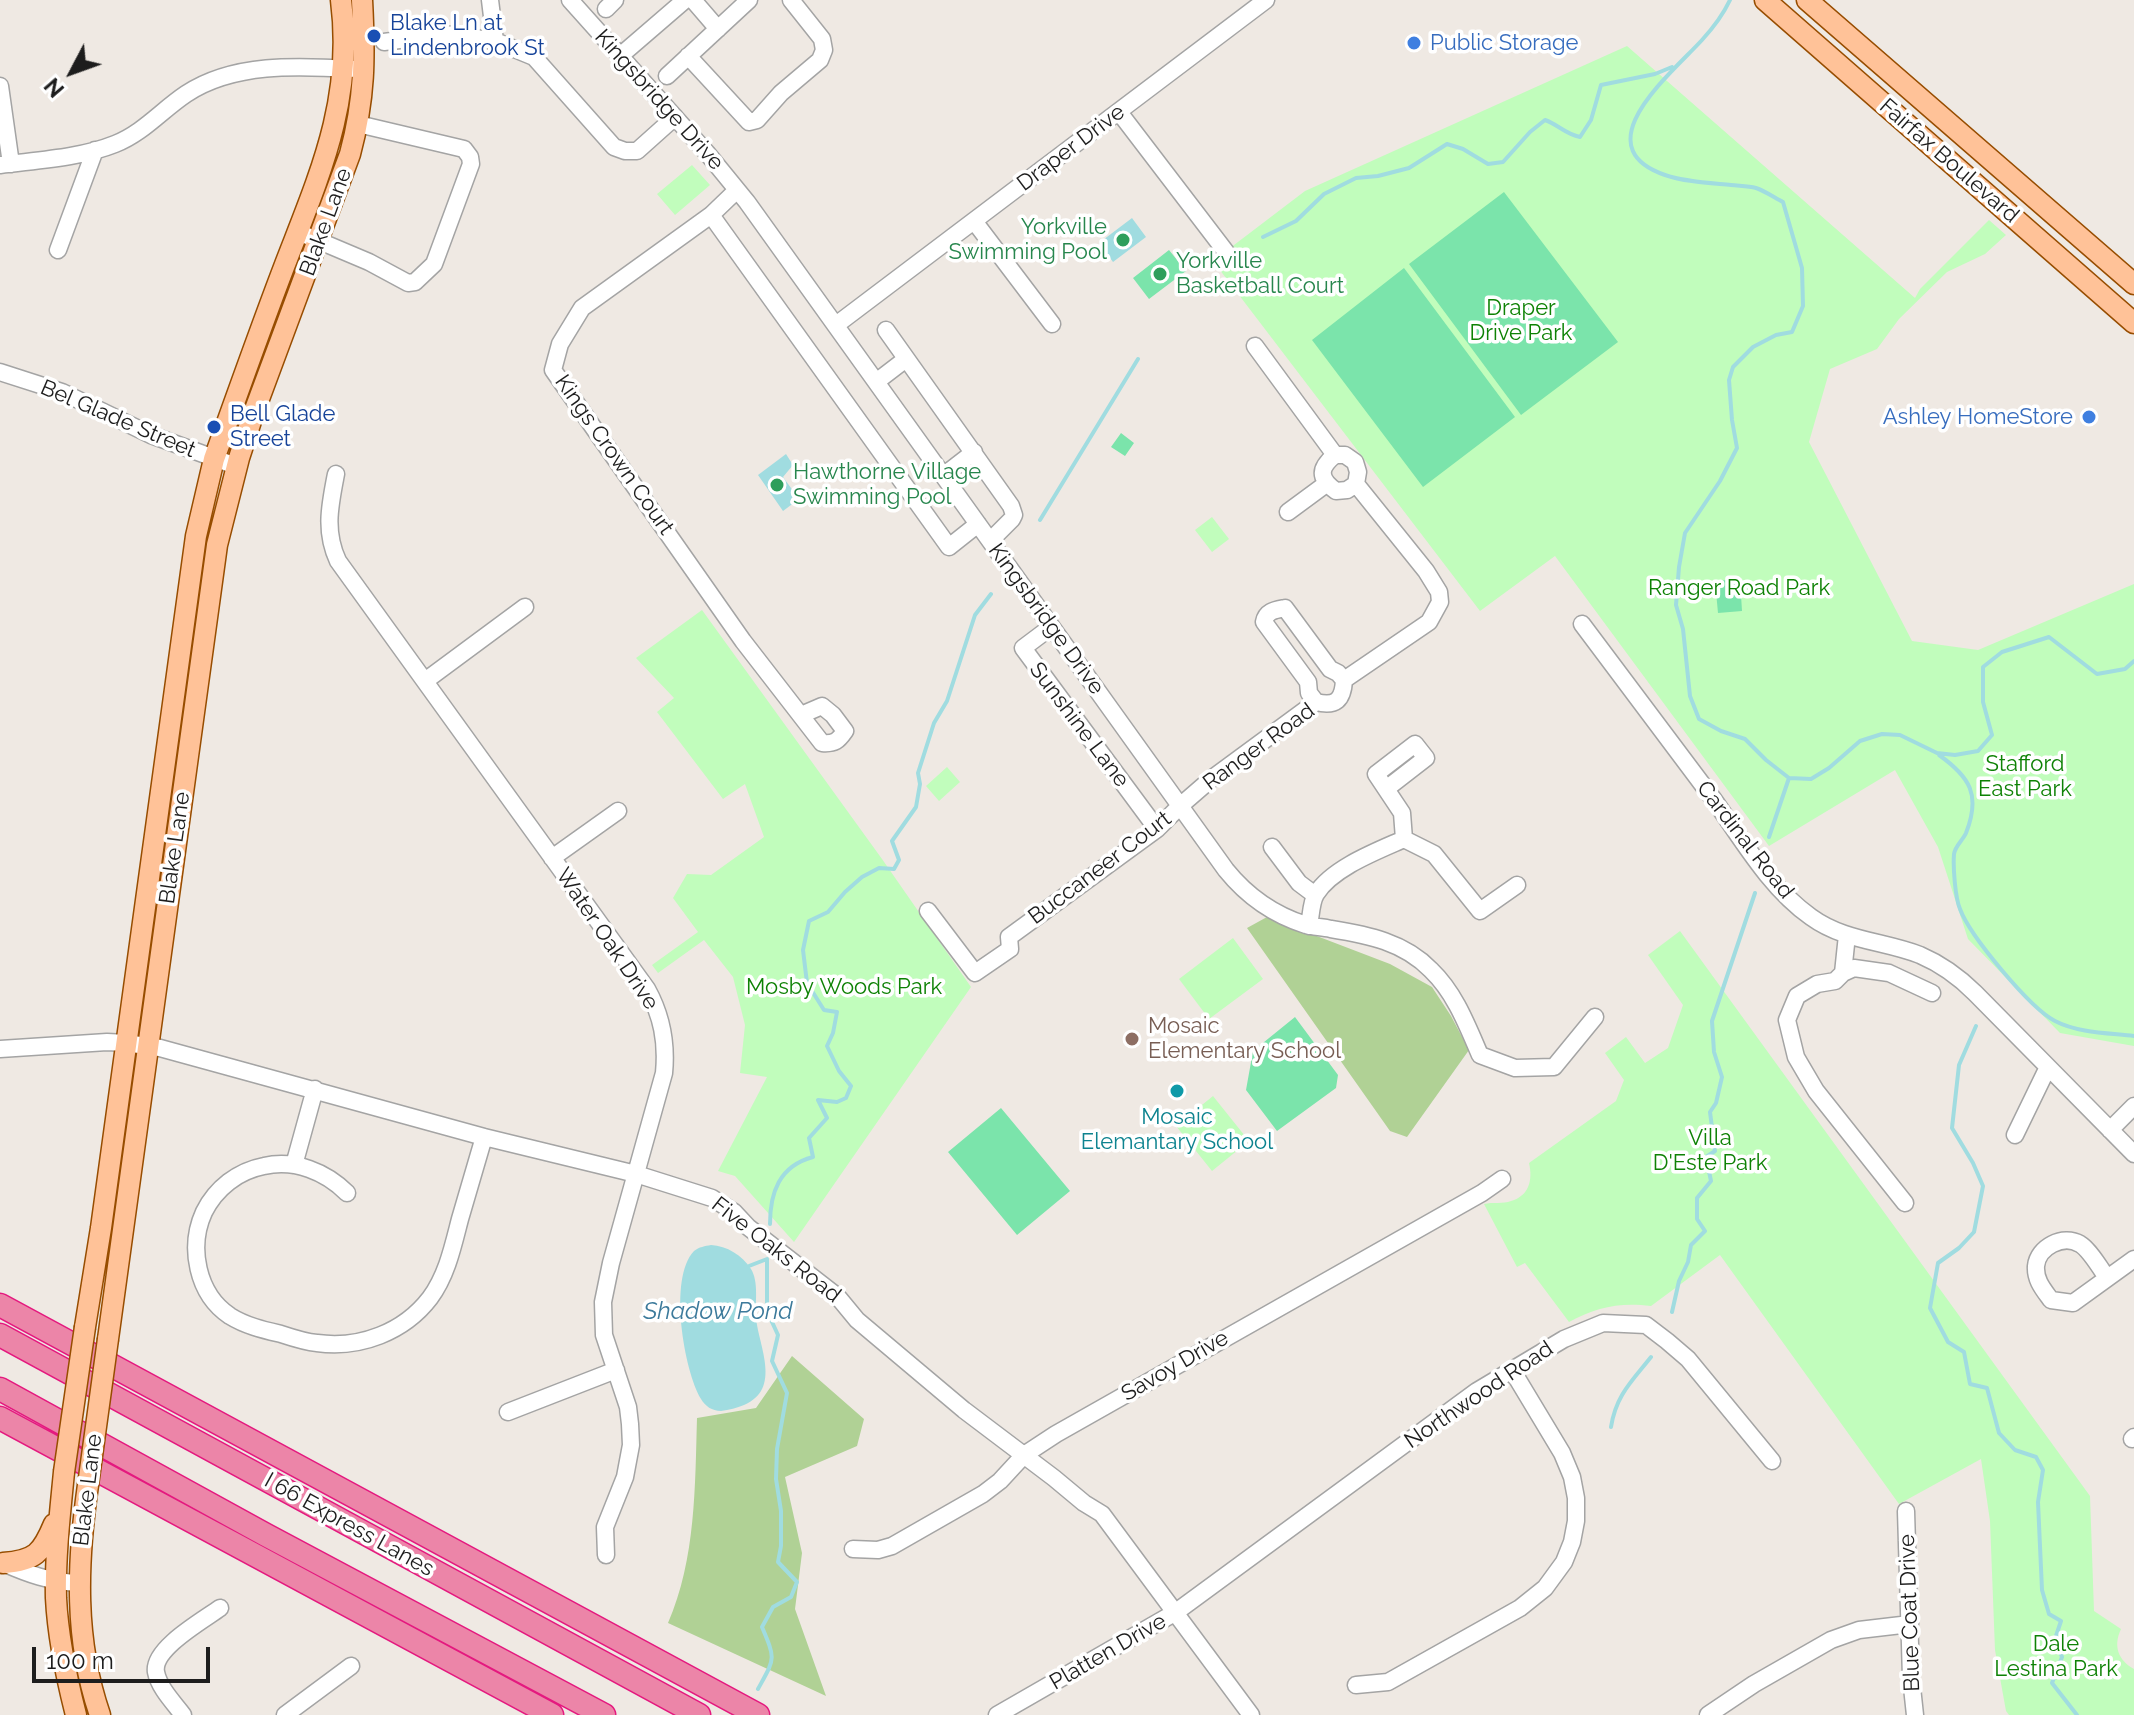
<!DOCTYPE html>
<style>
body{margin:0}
#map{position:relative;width:2134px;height:1715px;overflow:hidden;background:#efe9e3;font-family:Raleway,sans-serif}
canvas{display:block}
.north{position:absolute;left:32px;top:32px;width:80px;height:80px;-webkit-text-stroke:6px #fff;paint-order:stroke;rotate:229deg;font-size:22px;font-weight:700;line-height:32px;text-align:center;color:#1d1d1d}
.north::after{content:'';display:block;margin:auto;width:28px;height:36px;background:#1d1d1d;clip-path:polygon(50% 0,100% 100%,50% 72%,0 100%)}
.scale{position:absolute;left:32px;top:1647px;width:178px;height:36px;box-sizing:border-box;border:4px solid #1d1d1d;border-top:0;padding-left:10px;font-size:24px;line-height:28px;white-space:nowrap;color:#1d1d1d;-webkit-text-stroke:6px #fff;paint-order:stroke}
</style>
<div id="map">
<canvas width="2134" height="1715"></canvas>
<div class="north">N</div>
<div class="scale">100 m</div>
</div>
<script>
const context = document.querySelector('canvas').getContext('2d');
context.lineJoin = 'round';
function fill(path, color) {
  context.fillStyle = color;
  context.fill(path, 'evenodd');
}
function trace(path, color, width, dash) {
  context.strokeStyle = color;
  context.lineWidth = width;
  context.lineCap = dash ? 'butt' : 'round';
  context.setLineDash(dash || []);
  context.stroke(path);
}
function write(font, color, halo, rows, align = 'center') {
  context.font = font + ' Raleway,sans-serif';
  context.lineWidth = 7;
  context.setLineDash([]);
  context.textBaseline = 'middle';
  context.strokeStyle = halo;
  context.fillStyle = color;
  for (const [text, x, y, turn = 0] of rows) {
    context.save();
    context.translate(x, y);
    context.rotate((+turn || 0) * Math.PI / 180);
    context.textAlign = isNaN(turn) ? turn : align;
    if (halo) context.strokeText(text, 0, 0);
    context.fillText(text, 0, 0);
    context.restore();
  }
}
const forest = new Path2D(`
 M1267 917 1390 964 1432 987 1451 1016 1469 1050 1407 1137 1390 1131 1247 928Z
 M792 1356 864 1419 857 1446 785 1477 802 1553 795 1609 826 1696 668 1623C696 1559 695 1486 697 1418L756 1408Z`);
const park = new Path2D(`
 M1627 46 1915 298 1920 289 1989 220 2006 235 1985 254 1947 272 1899 319 1877 349 1830 369 1809 442 1912 641 1978 650 2134 584V1046L2060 1033 1968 939 1938 847 1895 770 1769 846 1555 556 1480 611 1213 261 1305 191Z
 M692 165 710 185 675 215 657 194Z
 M1212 517 1229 539 1212 552 1195 530Z
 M702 610 882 859 971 987 794 1242 735 1176 718 1171 767 1077 740 1073 745 1025 733 977 704 940 658 973 652 965 698 932 673 898 687 874 711 875 764 837 745 784 723 799 657 712 674 698 636 658Z
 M947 767 960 782 939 801 926 786Z
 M1680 931 2090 1496 2094 1611 2121 1629C2113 1646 2118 1660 2134 1669V1715H2009L2006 1711 1995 1650 1990 1521 1981 1459 1899 1504 1720 1255 1651 1306C1620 1302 1596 1307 1569 1322L1525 1263 1517 1267 1484 1204C1493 1202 1503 1204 1511 1201 1529 1196 1533 1180 1529 1163L1616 1101 1624 1080 1605 1053 1626 1037 1645 1063 1668 1048 1683 1005 1648 955Z
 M1233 938 1263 979 1209 1019 1179 979Z
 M1213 1096 1249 1141 1212 1171 1176 1126Z`);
const pitch = new Path2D(`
 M1504 192 1618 342 1521 415 1409 264Z
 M1169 250 1186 271 1149 299 1133 278Z
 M1404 268 1515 417 1423 487 1312 340Z
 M1121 433 1134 443 1125 456 1111 447Z
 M1740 579 1742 611 1718 613 1715 581Z
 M1295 1017 1338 1075 1336 1088 1277 1131 1246 1090 1253 1051Z
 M1001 1108 1070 1191 1017 1235 948 1152Z`);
const water = new Path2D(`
 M1132 218 1146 237 1113 262 1099 243Z
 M786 454 793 465 783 477 799 499 783 511 758 475Z
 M711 1245C727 1246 742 1255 751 1269 759 1282 755 1303 756 1318 759 1347 782 1389 744 1405 737 1408 729 1410 721 1411 712 1411 705 1406 701 1399 684 1370 668 1278 694 1251 699 1247 705 1246 711 1245Z`);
const stream = new Path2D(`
 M1730 0C1723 15 1713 28 1702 40 1673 72 1581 146 1665 175 1685 182 1710 183 1731 185 1739 186 1748 186 1756 188 1765 191 1775 198 1783 202L1802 268 1803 306 1792 332 1776 335 1753 347 1733 367 1729 380 1732 420 1737 448 1720 481 1685 533 1679 567 1676 605 1683 629 1690 696 1699 719 1721 731 1745 739 1766 760 1789 778 1811 779 1829 768 1860 741 1882 734 1900 735 1937 753 1955 755 1978 751 1992 735 1983 702V667L2002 652 2049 637 2097 674 2125 669 2134 661
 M1263 237 1296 221 1324 194 1356 178 1378 176 1409 168 1447 144 1463 149 1488 164 1503 162 1530 132 1545 120C1559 125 1565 134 1580 137L1591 120 1601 85 1655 74 1672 67
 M1040 520 1138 359
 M1939 755C1970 777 1981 795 1966 833 1963 840 1955 846 1954 854 1953 867 1955 897 1960 909 1970 936 2030 1008 2055 1021 2078 1033 2109 1033 2134 1036
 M1769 837 1789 778
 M1976 1026 1959 1065 1952 1128 1973 1163 1983 1186 1974 1232 1959 1248 1938 1263 1930 1308 1948 1342 1964 1352 1970 1384 1987 1388 1999 1433 2015 1450 2036 1457 2043 1470 2038 1502 2042 1590 2049 1614 2061 1621 2055 1639 2062 1657 2052 1683 2077 1715
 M770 1224C770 1193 779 1166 813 1157L809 1138 827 1118 818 1100 837 1102 846 1098 851 1086 839 1071 827 1046 833 1033 837 1012 824 1010 807 983 803 950 809 921 828 912 845 892 862 877 879 868 894 869 899 860 892 841 916 807 920 784 918 773 934 723 947 701 975 615 991 594
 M749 1266 767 1259V1311L778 1335 772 1361 787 1393 777 1449 776 1479 781 1511V1546L778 1562 797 1582 791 1597 773 1607 762 1627C776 1660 775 1658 758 1689
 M1672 1312 1679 1281 1688 1262 1691 1245 1705 1231 1697 1219V1198L1711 1181 1706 1157 1715 1151 1710 1112 1716 1103 1722 1077 1714 1052 1712 1021 1755 893
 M1611 1427C1616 1395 1632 1381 1651 1357`);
const minor = new Path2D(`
 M490 0 495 41
 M570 0 707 153 747 202 1226 870C1247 896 1274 915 1306 925 1314 927 1323 927 1331 929 1368 935 1404 942 1431 970 1455 993 1467 1025 1480 1055L1515 1068 1554 1067 1595 1017
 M693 0 718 29
 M606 9 615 0
 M384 42 444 34 461 36 495 41 534 57 614 147 625 151H637L675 117
 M620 56 685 0
 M688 56 749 122 757 120 781 93 820 60 824 50 822 39 791 0
 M667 76 749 0
 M0 86 11 164
 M1119 112 1226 252
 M0 165C38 160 80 158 115 144 143 133 162 110 186 94 234 62 299 66 355 69
 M737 190 711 215 582 308 560 344 553 370 743 641 822 743C835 744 838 741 845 731L833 715 822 706 801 715
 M711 215 949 547 978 524
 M974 221 1052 324
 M298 232 369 262 408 283 415 282 434 264 471 164 470 157 464 149 358 124
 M58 250 95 150
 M836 325 1266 0
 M886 330 1011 506 1014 515 1012 519 990 541
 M0 372 62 392 151 435 236 466
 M876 382 906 359
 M1335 455C1319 468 1318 478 1336 491L1347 490 1356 484
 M336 474C330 505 324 531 338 561L647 989C662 1016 667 1042 664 1073L611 1263 603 1302 604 1335 628 1407 630 1424 631 1445 625 1477 605 1527 606 1555
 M943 476 974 452
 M1288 512 1326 484
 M1582 624C1626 682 1670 741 1714 800 1743 841 1770 888 1811 917 1844 941 1884 941 1920 955 1941 964 1959 977 1975 993L2134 1154
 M1051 627 1023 648 1157 829
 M425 681 525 607
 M1316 702 1309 693 1308 682 1264 622C1266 611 1275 610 1285 608L1330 669 1338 673 1344 680
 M1386 789 1376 774 1415 744 1426 758 1386 789 1402 813 1404 839
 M1272 847 1299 883 1315 895
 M552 858 618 811
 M928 911 975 973 1010 949 1009 937 1157 829 1180 806 1210 780 1316 702C1336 707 1343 700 1344 680L1429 622 1440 602 1439 592 1426 571 1356 484 1358 472 1355 462 1345 455H1335L1255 346
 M1309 926C1311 916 1311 902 1316 894 1332 868 1377 851 1404 839L1434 854 1480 911 1517 885
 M1843 973 1847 935
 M0 1049 107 1042 126 1043 160 1048 484 1137 636 1174 712 1198 734 1212 748 1227 838 1297 857 1320 964 1410 1054 1478 1084 1503 1102 1514 1251 1715
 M2110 1130 2134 1106
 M2015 1135 2048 1067
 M294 1165 315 1089
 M347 1193C326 1172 295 1159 264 1166 238 1171 216 1188 204 1212 188 1247 197 1294 230 1316 246 1326 264 1330 281 1334 293 1338 305 1342 317 1343 360 1349 404 1332 430 1298 447 1275 453 1246 460 1219 468 1191 476 1164 484 1137
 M1905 1203 1816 1091 1796 1057 1787 1020 1797 996 1817 984 1835 981 1843 973 1854 968 1889 973 1932 993
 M2107 1278C2101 1269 2089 1249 2080 1244 2063 1234 2038 1247 2036 1266 2035 1280 2043 1289 2051 1300L2073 1303 2134 1259
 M508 1412 616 1370
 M2132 1439 2134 1437
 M1906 1511 1911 1678 1915 1715
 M853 1549 878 1550 892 1546 983 1494 1000 1481 1024 1455 1056 1434 1482 1193 1502 1179
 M1 1562C28 1574 50 1582 79 1583
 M1356 1685 1388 1682 1520 1608 1545 1588 1564 1562 1572 1542 1576 1521V1498L1572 1477 1562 1453 1512 1370
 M183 1715C174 1703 159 1688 156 1672 152 1649 202 1621 220 1608
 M285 1715 351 1666
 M997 1715 1176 1612 1477 1391 1564 1339 1603 1323 1646 1325 1667 1341 1688 1359 1772 1461
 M1708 1715 1754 1684 1831 1640 1859 1630 1910 1624`);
const major = new Path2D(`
 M1765 0 2134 323
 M1807 0 2134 284
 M85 1327 101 1228 196 536 214 459 223 434C243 378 263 322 284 267 319 176 354 101 341 0
 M108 1339 217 545 239 458 253 415 350 154C365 98 365 58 362 0
 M64 1472C60 1514 55 1556 56 1598 58 1638 66 1676 76 1715
 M88 1485C77 1563 74 1640 100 1715
 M3 1563C35 1561 42 1553 54 1524`);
const highway = new Path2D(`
 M0 1305 758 1715
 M0 1335 699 1715
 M0 1389 266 1535 604 1715
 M0 1418 552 1715`);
const majorBridge = new Path2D(`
 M64 1472 85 1327
 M88 1485 108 1339`);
const markers = [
 [374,36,8,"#1a4fb4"],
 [1414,43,8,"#3f7fe0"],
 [1123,240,8,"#2e9e5b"],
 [1160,274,8,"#2e9e5b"],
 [2089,417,8,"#3f7fe0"],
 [214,427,8,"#1a4fb4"],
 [777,485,8,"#2e9e5b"],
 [1132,1039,8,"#8d6e63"],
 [1177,1091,8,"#0f9aa8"]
];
const transitNames = [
 ["Blake Ln at",390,23],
 ["Lindenbrook St",390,48],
 ["Bell Glade",230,414],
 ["Street",230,439]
];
const shopNames = [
 ["Public Storage",1430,43],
 ["Ashley HomeStore",2073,417,"right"]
];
const streetNames = [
 ["Kingsbridge Drive",659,100,48],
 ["Draper Drive",1071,148,-37],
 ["Fairfax Boulevard",1949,161,41],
 ["Blake Lane",326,222,-70],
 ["Bel Glade Street",118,419,23],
 ["Kings Crown Court",614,455,55],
 ["Kingsbridge Drive",1046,619,54],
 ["Sunshine Lane",1079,725,53],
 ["Ranger Road",1259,747,-36],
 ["Cardinal Road",1745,840,52],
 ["Blake Lane",175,848,-82],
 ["Buccaneer Court",1100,868,-37],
 ["Water Oak Drive",607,939,56],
 ["Five Oaks Road",776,1250,38],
 ["Savoy Drive",1175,1366,-30],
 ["Northwood Road",1479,1395,-34],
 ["Blake Lane",88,1490,-83],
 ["I 66 Express Lanes",349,1525,29],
 ["Blue Coat Drive",1910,1613,-92],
 ["Platten Drive",1108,1652,-30]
];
const leisureNames = [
 ["Yorkville",1107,227,"right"],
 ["Swimming Pool",1107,252,"right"],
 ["Yorkville",1176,261],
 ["Basketball Court",1176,286],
 ["Hawthorne Village",793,472],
 ["Swimming Pool",793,497]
];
const parkNames = [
 ["Draper",1521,308],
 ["Drive Park",1521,333],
 ["Ranger Road Park",1739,588],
 ["Stafford",2025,764],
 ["East Park",2025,789],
 ["Mosby Woods Park",844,987],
 ["Villa",1710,1138],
 ["D'Este Park",1710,1163],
 ["Dale",2056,1644],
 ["Lestina Park",2056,1669]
];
const educationNames = [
 ["Mosaic",1148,1026],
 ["Elementary School",1148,1051]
];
const cultureNames = [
 ["Mosaic",1177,1117],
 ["Elemantary School",1177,1142]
];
const waterNames = [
 ["Shadow Pond",718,1312]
];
fill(forest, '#b0d195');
fill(park, '#c1fdbc');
fill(pitch, '#7be4ab');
fill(water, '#a0dce0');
trace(stream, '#a0dce0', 4);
trace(minor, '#a4a4a4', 19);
trace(major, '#974d00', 23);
trace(highway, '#e4197f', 25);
trace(minor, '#fff', 16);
trace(major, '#ffc298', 20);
trace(highway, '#ec85a8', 22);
trace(majorBridge, '#974d00', 23, []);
trace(majorBridge, '#ffc298', 20);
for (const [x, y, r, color] of markers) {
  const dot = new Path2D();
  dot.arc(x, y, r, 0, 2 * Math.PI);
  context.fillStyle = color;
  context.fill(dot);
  trace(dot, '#fff', 3);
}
write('22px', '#164399', '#fff', transitNames, 'left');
write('22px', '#366cbe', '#fff', shopNames, 'left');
write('22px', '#1d1d1d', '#fff', streetNames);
write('22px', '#27864d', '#fff', leisureNames, 'left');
write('22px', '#0e8205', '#fff', parkNames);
write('22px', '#785e54', '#fff', educationNames, 'left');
write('22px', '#0d838f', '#fff', cultureNames);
write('italic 24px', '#3c7a9b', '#fff', waterNames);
</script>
